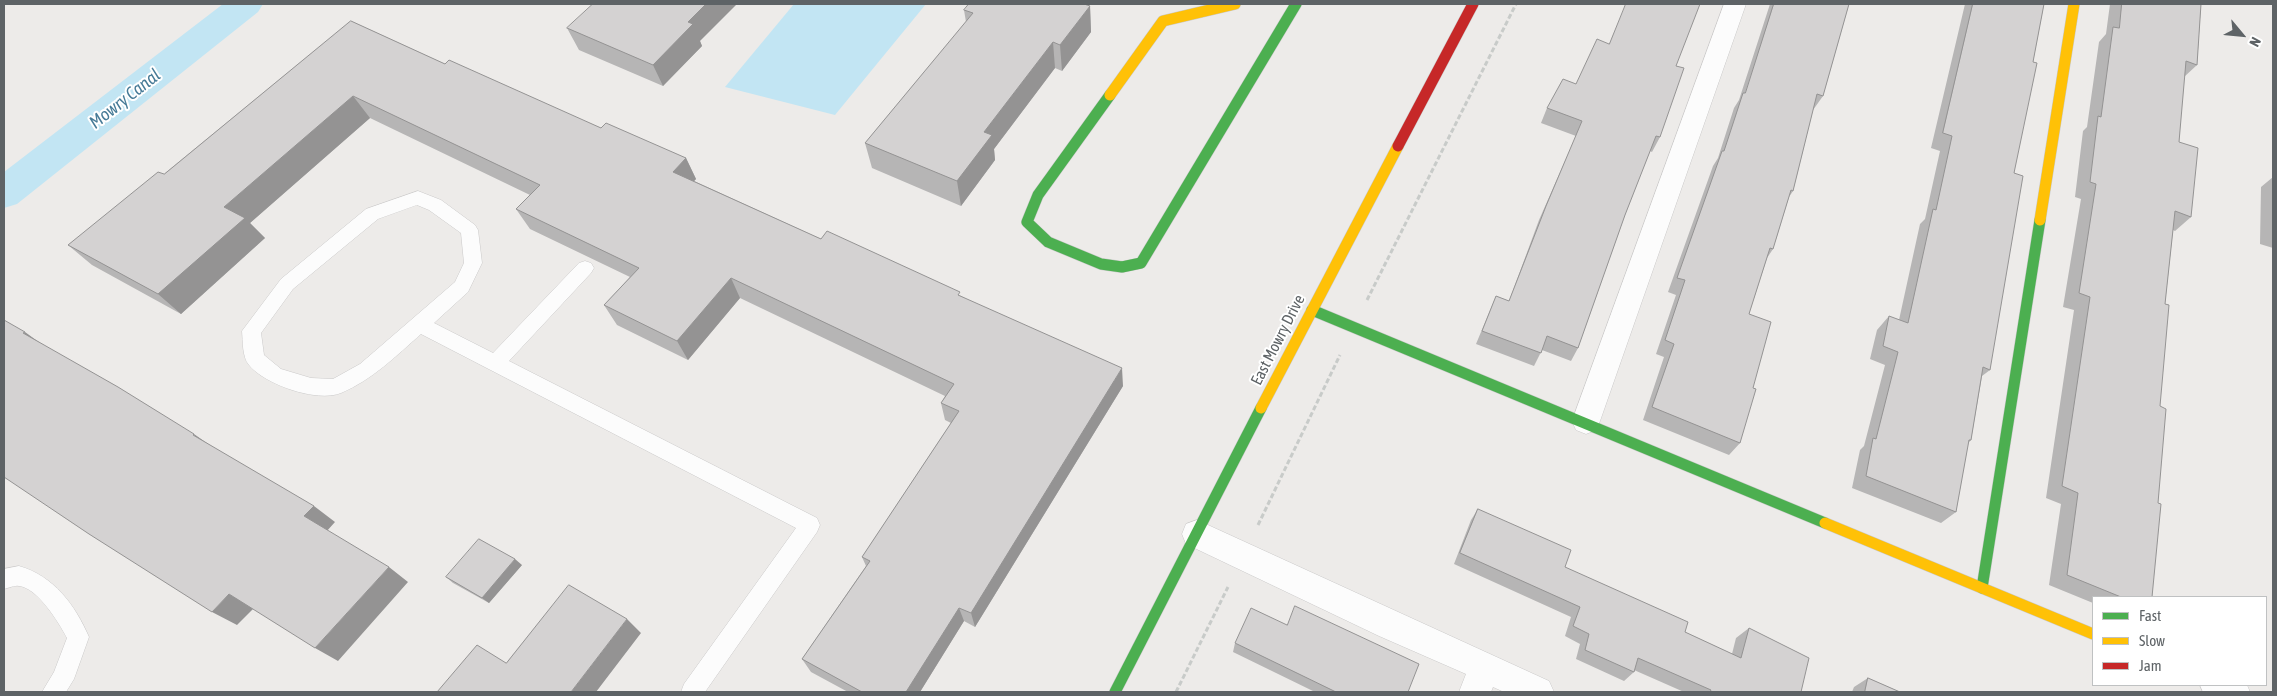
<!DOCTYPE html>
<style>
body{margin:0}
#map{position:relative;width:2277px;height:696px;overflow:hidden;background:#edebe9;font-family:"Asap Condensed",sans-serif}
canvas{display:block}
.frame{position:absolute;inset:0;border:5px solid #5e6366;pointer-events:none}
.legend{position:absolute;left:2092px;top:596px;width:175px;height:90px;box-sizing:border-box;background:#fff;border:1px solid #bfc1c2;margin:0;padding:6px 9px;list-style:none;font-size:15px;color:#5e6366}
.legend li{display:flex;align-items:center;gap:10px;height:25px}
.legend b{width:25px;border:1px solid #bfc1c2}
.north{position:absolute;left:2217px;top:10px;width:50px;height:50px;-webkit-text-stroke:4px #fff;paint-order:stroke;rotate:118deg;font-size:14px;font-weight:700;line-height:20px;text-align:center;color:#5e6366}
.north::after{content:'';display:block;margin:auto;width:18px;height:22px;background:#5e6366;clip-path:polygon(50% 0,100% 100%,50% 72%,0 100%)}
</style>
<div id="map">
<canvas width="2277" height="696"></canvas>
<div class="frame"></div>
<ul class="legend">
<li><b style="height:6px;background:#4caf50"></b>Fast</li>
<li><b style="height:6px;background:#ffc107"></b>Slow</li>
<li><b style="height:6px;background:#c62828"></b>Jam</li>
</ul>
<div class="north">N</div>
</div>
<script>
const context = document.querySelector('canvas').getContext('2d');
context.lineJoin = 'round';
function fill(path, color) {
  context.fillStyle = color;
  context.fill(path, 'evenodd');
}
function trace(path, color, width, dash) {
  context.strokeStyle = color;
  context.lineWidth = width;
  context.lineCap = dash ? 'butt' : 'round';
  context.setLineDash(dash || []);
  context.stroke(path);
}
function write(font, color, halo, rows, align = 'center') {
  context.font = font + ' "Asap Condensed",sans-serif';
  context.lineWidth = 4;
  context.setLineDash([]);
  context.textBaseline = 'middle';
  context.strokeStyle = halo;
  context.fillStyle = color;
  for (const [text, x, y, turn = 0] of rows) {
    context.save();
    context.translate(x, y);
    context.rotate((+turn || 0) * Math.PI / 180);
    context.textAlign = isNaN(turn) ? turn : align;
    if (halo) context.strokeText(text, 0, 0);
    context.fillText(text, 0, 0);
    context.restore();
  }
}
const water = new Path2D(`
 M794 4H926L835 115 725 87Z`);
const canal = new Path2D(`
 M223 4H263L258 12 17 204 4 208V172Z`);
const path = new Path2D(`
 M1367 300 1516 4
 M1258 525 1340 355
 M1176 692 1228 587`);
const lane = new Path2D(`
 M418 191 441 200 475 225 478 230 482 263 468 292 434 323 493 353 579 263 585 261 591 263 594 268 591 273 509 361 817 518 820 525 817 532 705 692H681L684 684 796 528 421 334C396 356 372 380 341 393 317 403 264 384 249 365 242 357 243 341 242 331L281 279 366 209ZM417 205 429 210 461 233 464 263 455 282 360 364 333 379 311 378 281 369 264 355 261 333 293 289 378 219Z
 M19 566C54 576 75 605 89 637L74 679 66 692H42L54 672 67 638C59 623 38 588 19 586 14 585 9 588 4 589V569Z`);
const street = new Path2D(`
 M1724 4H1746L1600 421 1596 430 1586 434 1576 430 1572 421Z
 M1197 520 1549 681 1554 692H1504L1493 687 1491 692H1459L1466 674 1379 636 1186 544 1182 534 1186 524Z
 M2200 685H2247L2250 692H2203Z`);
const fast = new Path2D(`
 M1110 95 1038 195 1027 222 1048 242 1101 264 1122 267 1141 263 1296 4
 M1312 310 1825 523
 M1982 588 2040 220
 M1115 692 1261 408`);
const slow = new Path2D(`
 M1110 95 1163 21 1235 4
 M2040 220 2074 4
 M1261 408 1398 146
 M1825 523 2093 634`);
const jam = new Path2D(`
 M1398 146 1473 4`);
const wall = new Path2D(`
 M1770 4H1849L1823 96 1813 110 1793 191 1789 197 1773 249 1767 258 1749 314 1753 388 1740 443 1729 455 1643 420 1664 357 1656 354 1676 295 1668 292 1713 166 1718 158 1734 108 1739 100Z
 M1965 4H2044L2033 62 2014 173 1990 370 1982 376 1971 440 1968 443 1956 512 1941 523 1852 488 1860 450 1864 446 1885 365 1870 359 1877 330 1889 316 1899 320 1920 224 1925 219 1940 151 1931 148Z
 M2110 4H2201L2197 65 2184 77 2179 142 2191 217 2175 231 2173 230 2165 304 2160 406 2158 503 2152 597H2093V603L2049 585 2061 504 2046 498 2074 310 2063 307 2081 199 2075 197 2083 131 2087 127 2099 42 2106 34Z
 M1090 6 1091 32 1062 71 1055 68 994 149 995 160 961 206 872 168 865 143 966 22 964 10Z
 M351 21 445 64 601 128 686 158 696 179 694 181 821 239 961 296 1123 386 975 627 964 621 920 692H848L811 672 802 659 866 566 862 557 951 423 945 420 941 403 945 396 740 298 688 360 617 325 604 305 630 277 530 229 516 209 530 195 370 118 250 223 265 238 181 314 92 265 68 245 164 174Z
 M567 28 700 41 702 46 663 86 579 50Z
 M1676 66 1660 137 1652 152 1650 151 1625 215 1578 348 1571 361 1542 350 1534 366 1476 344 1496 296 1509 301 1539 220 1576 136 1541 123 1547 108 1576 84Z
 M2273 177V248L2260 244 2261 187Z
 M1478 509 1565 567 1685 632 1732 654 1736 638 1749 628 1801 692H1684L1634 670V672L1624 681 1576 659 1580 644 1565 636 1571 617 1454 564 1471 520Z
 M522 565 489 603 453 583 446 577Z
 M1235 643 1408 692H1315L1233 652Z
 M1868 678 1900 692H1852L1854 687Z`);
const shadedWall = new Path2D(`
 M706 4H737L700 41 702 46 663 86 653 65 688 22Z
 M1090 6 1091 32 1062 71 1060 45Z
 M1053 42 1055 68 994 149 995 160 961 206 957 181 984 132Z
 M353 96 370 118 250 223 265 238 181 314 158 294 224 207Z
 M686 158 696 179 683 193 673 172Z
 M731 278 740 298 688 360 677 341Z
 M25 332 51 351 23 333Z
 M1122 368 1123 386 975 627 971 613Z
 M194 434 218 451 193 435Z
 M314 506 335 522 326 532 304 516Z
 M515 559 522 565 489 603 482 598Z
 M389 567 408 582 338 661 315 648Z
 M229 594 254 608 237 625 212 612Z
 M959 608 964 621 920 692H906Z
 M627 619 641 633 596 692H571Z`);
const building = new Path2D(`
 M593 4H706L688 22 693 24 653 65 567 28Z
 M969 4H1084L1090 6 1060 45 1053 42 984 132 992 135 957 181 865 143 973 13 964 10Z
 M1626 4H1700L1676 66 1684 68 1660 137 1656 136 1625 215 1578 348 1547 336 1541 353 1482 331 1496 296 1509 301 1546 206 1582 121 1547 108 1563 79 1576 84 1597 39 1609 44Z
 M1774 4H1849L1823 96 1817 94 1793 191 1791 190 1773 249 1770 248 1749 314 1771 322 1753 388 1756 389 1740 443 1652 407 1674 344 1665 340 1685 280 1677 278 1722 151H1724L1743 93H1745Z
 M1973 4H2044L2033 62 2037 63 2014 173 2023 176 1990 370 1983 367 1971 440H1969L1956 512 1866 476 1873 438 1876 439 1898 352 1883 346 1889 316 1908 323 1933 209 1936 210 1952 136 1943 133Z
 M2122 4H2201L2197 65 2186 61 2179 142 2198 148 2191 217 2175 211 2165 304 2169 305 2160 406 2166 409 2158 503 2161 504 2152 597H2121L2067 575 2078 493 2062 486 2090 297 2079 293 2096 184 2090 182 2098 116 2101 117 2113 27 2119 28Z
 M351 21 445 64 449 60 601 128 606 123 686 158 673 172 821 239 827 231 960 292 958 295 1122 368 971 613 959 608 906 692H862L802 659 870 561 862 557 959 411 941 403 954 384 731 278 677 341 604 305 639 268 516 209 540 185 353 96 224 207 245 218 158 294 68 245 158 172 164 174Z
 M4 320 25 332 23 333 118 387 194 434 193 435 314 506 304 516 389 567 315 648 229 594 212 612 89 534 4 477Z
 M1478 509 1571 550 1565 567 1688 622 1685 632 1741 658 1749 628 1809 658 1801 692H1710L1711 690 1638 658 1634 672 1585 650 1589 634 1573 626 1580 607 1460 553Z
 M479 539 515 559 482 598 446 577Z
 M569 585 627 619 571 692H437L477 645 506 663Z
 M1295 606 1419 664 1408 692H1336L1235 643 1251 608 1287 625Z
 M1868 678 1900 692H1865Z`);
const streetNames = [
 ["East Mowry Drive",1278,340,-63]
];
const waterNames = [
 ["Mowry Canal",125,99,-38]
];
fill(water, '#c2e5f3');
fill(canal, '#c2e5f3');
trace(lane, '#cac9c9', 1);
trace(street, '#cac9c9', 1);
trace(fast, '#c9c9c9', 12);
trace(slow, '#c9c9c9', 12);
trace(jam, '#c9c9c9', 12);
trace(path, '#c8cbc9', 3, [5, 2.5]);
fill(lane, '#fcfcfc');
fill(street, '#fcfcfc');
trace(fast, '#4caf50', 11);
trace(slow, '#ffc107', 11);
trace(jam, '#c62828', 11);
fill(wall, '#b6b5b5');
fill(shadedWall, '#949393');
fill(building, '#d4d2d2');
trace(building, '#949393', 1);
write('16px', '#5e6366', '#fff', streetNames);
write('italic 18px', '#477b97', '#fff', waterNames);
</script>
